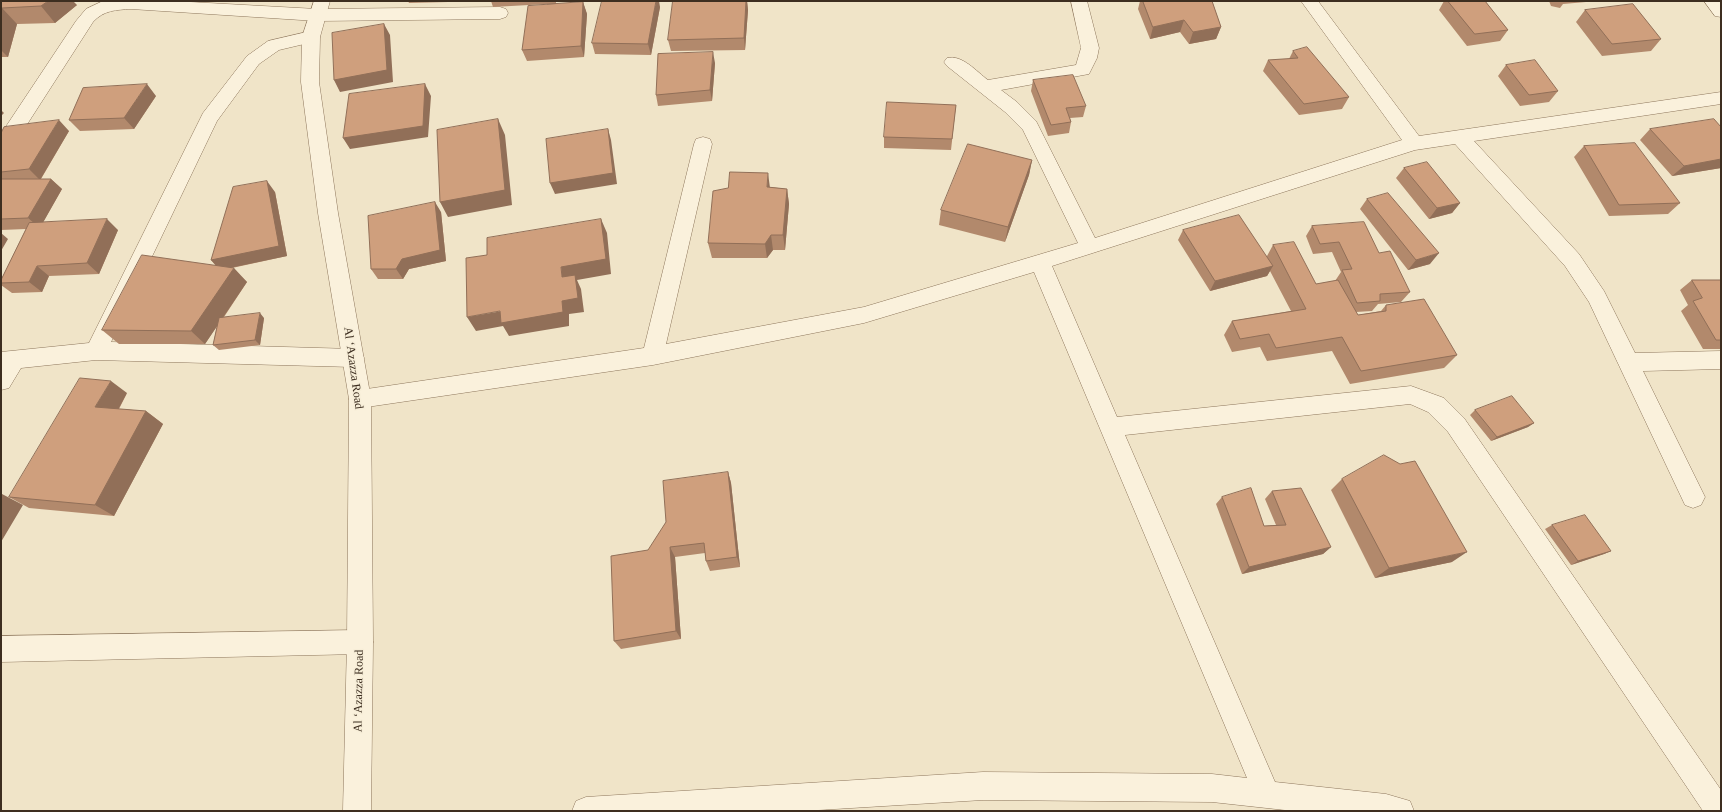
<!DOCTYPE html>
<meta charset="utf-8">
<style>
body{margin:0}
#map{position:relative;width:1722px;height:812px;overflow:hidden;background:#f0e4c8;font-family:Georgia,serif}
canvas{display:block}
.frame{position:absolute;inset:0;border:2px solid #3d2e20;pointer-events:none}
</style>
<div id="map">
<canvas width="1722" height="812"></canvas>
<div class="frame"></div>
</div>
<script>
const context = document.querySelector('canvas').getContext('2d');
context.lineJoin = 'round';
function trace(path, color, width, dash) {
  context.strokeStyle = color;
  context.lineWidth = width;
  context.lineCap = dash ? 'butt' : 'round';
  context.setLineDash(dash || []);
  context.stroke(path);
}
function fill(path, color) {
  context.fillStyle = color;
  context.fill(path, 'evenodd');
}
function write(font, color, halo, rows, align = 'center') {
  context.font = font + ' Georgia,serif';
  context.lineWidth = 3;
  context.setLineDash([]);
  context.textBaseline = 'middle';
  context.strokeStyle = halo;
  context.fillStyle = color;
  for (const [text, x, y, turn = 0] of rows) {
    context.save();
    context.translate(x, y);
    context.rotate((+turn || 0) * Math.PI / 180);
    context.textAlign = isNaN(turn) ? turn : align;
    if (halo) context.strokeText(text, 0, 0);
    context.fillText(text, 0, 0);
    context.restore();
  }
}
const minor = new Path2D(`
 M103 1H172L317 9 500 7 506 9 508 13 506 17 500 19 317 21 131 9C116 10 104 10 93 22L8 154 1 156V134L76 21 86 9Z
 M1071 1H1087L1099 48 1097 58 1089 74 1001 90 1017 102 1036 121 1095 238 1402 140 1301 1H1318L1419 136 1721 92V104L1474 141 1579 254 1604 291 1635 353 1721 351V369L1643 371 1705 497 1701 505 1693 508 1685 505 1589 302 1565 266 1455 144 1415 150 1052 266 1117 417 1411 386 1444 398 1464 418 1721 790V811H1703L1448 432 1428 412 1410 404 1125 435 1275 782 1386 794 1410 801 1414 811H1294L1212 802 983 800 802 811H572L576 801 586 797 983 772 1212 774 1247 778 1034 272 864 323 653 365 360 408 352 406 349 399 352 392 360 390 644 348 694 144 696 139 703 137 710 139 712 144 666 344 864 307 1078 243 1023 130 1005 112 947 66 944 62 947 58C962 54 977 72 988 80L1076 65 1081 48Z
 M1704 1H1721V17L1715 16Z
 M311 31 317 33 320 37 317 41 279 50 259 64 217 121 111 342 353 349 361 352 364 358 361 364 353 367 96 360 21 368 9 388 1 390V352L89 343 203 113 247 56 268 41Z
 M360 630 369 633 373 642 369 651 360 654 1 662V636Z`);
const tertiary = new Path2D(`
 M314 1H330L320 37 319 82 338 213 371 399 373 642 371 811H343L347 642 349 399 318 213 301 82 302 37Z`);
const wall = new Path2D(`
 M1 1 77 5 55 23 17 24 8 57H1Z
 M408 1H488L409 3Z
 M491 1H556V4L583 2 587 14 584 57 527 61 522 50 547 4 493 7Z
 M673 1H747L748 10 745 50 671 51 668 40Z
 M1140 1H1212L1221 27 1216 39 1189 44 1180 32 1150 39 1138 9Z
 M1444 1H1485L1508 30 1500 41 1467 46 1439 10Z
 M1549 1H1587L1586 2 1563 4 1560 8 1551 6Z
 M660 7 651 55 595 54 592 43Z
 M1585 10 1661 39 1651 51 1602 56 1576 22Z
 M1293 51 1349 97 1342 109 1299 115 1263 71 1268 60 1289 59Z
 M715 63 712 101 658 106 656 95Z
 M1506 65 1558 91 1549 102 1520 106 1498 76Z
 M1033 80 1086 106 1083 117 1070 118 1071 122 1069 133 1048 136 1031 91Z
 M156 96 134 129 80 131 69 120Z
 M956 105 951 150 884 148V137Z
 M1721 127V168L1672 176 1640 140 1650 129Z
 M69 131 41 179H51L62 189 43 222 118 230 99 274 49 276 42 292 12 293 1 285V280L26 229 1 230V133Z
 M1584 146 1680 203 1668 214 1609 216 1574 157Z
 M1032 160 1029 175 1005 242 939 225 941 210Z
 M1404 168 1460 203 1452 213 1429 219 1396 178Z
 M770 187 787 189 789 204 785 250H773L767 258H712L708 243Z
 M275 192 287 256 232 268 247 282 224 317 264 318 260 345 219 350 213 345 217 326 205 344H119L102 330 216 266 211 260Z
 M1367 199 1430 264 1408 270 1360 209Z
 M441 212 446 261 409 269 403 279H378L371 269Z
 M1312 226 1379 253 1410 292 1401 302 1378 304 1372 311 1356 312 1358 315 1381 311 1386 305 1457 355 1444 368 1350 384 1332 351 1267 361 1260 347 1232 352 1224 335 1232 321 1291 311 1270 271 1267 276 1210 291 1178 240 1183 230 1267 256 1273 245 1316 284 1335 281 1341 272 1332 252 1313 254 1306 236Z
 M1692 280H1721V349H1703L1681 311 1688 305 1680 290Z
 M127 393 119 409 146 411 163 424 114 516 29 508 9 497Z
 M1475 410 1534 423 1528 427 1491 441 1470 415Z
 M728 472 731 483 740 567 710 571 706 561 705 553 675 557 681 639 621 649 614 641 648 550Z
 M1342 479 1452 562 1375 578 1331 490Z
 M1272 491 1331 547 1323 554 1242 574 1216 504 1222 497 1264 526 1276 525 1265 499Z
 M1552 525 1611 551 1604 554 1571 565 1545 529Z`);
const shadedWall = new Path2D(`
 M48 1H73L77 5 55 23 41 6Z
 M656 1H659L660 7 651 55 648 44Z
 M746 1H747L748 10 745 50 744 38Z
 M583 2 587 14 584 57 581 46Z
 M2 8 17 24 8 57 1 50V12Z
 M1184 20 1180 32 1150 39 1153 27Z
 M384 24 390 35 393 82 340 92 334 80Z
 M1221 27 1216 39 1189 44 1193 32Z
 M713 52 715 63 712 101 710 90Z
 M147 84 156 96 134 129 124 118Z
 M425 84 431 96 428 137 350 149 343 138Z
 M1 110 4 113 1 116Z
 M498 119 505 135 512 205 448 217 440 202Z
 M59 120 69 131 40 180 29 169Z
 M608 129 611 140 617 184 555 194 550 183Z
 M1721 159V168L1672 176 1684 166Z
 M1032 160 1029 175 1005 242 1008 227Z
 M768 173 770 188 767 187Z
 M51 179 62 189 40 228 28 218Z
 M267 181 275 192 287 256 220 270 211 260Z
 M787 189 789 204 785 250 783 235Z
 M435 202 441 212 446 261 409 269 403 279 396 269Z
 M1460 203 1452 213 1429 219 1437 208Z
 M107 219 118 230 99 274 87 263Z
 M601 219 607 233 611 274 577 280 581 289 584 312 569 314V326L509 336 503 326 476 331 467 317 562 301V277L561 267Z
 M1 233 8 239 1 251Z
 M771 235 773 250 767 258 765 244Z
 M1439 253 1430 264 1408 270 1416 260Z
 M37 266 49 276 42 292 29 282Z
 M1273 266 1267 276 1210 291 1215 281Z
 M234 268 247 282 205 344 191 331Z
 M260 313 264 318 260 345 255 340Z
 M111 381 127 393 113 419 95 407Z
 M146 411 163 424 114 516 95 505Z
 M1534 423 1528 427 1491 441 1497 437Z
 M728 472 731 483 740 567 737 557Z
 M2 494 23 505 1 542V496Z
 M670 547 675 557 681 639 676 631Z
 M1331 547 1323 554 1242 574 1249 567Z
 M1611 551 1604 554 1571 565 1578 561Z
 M1467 552 1452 562 1375 578 1389 568Z`);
const building = new Path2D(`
 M1 1H48L41 6 2 8 1 12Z
 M602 1H656L648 44 592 43Z
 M673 1H746L744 38 668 40Z
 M1143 1H1212L1221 27 1193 32 1184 20 1153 27Z
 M1448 1H1485L1508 30 1475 34Z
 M583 2 581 46 522 50 528 6Z
 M1633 4 1661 39 1612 44 1585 10Z
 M384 24 387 70 334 80 332 33Z
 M1307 47 1349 97 1304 104 1268 60 1298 58 1293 51Z
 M713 52 710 90 656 95 658 54Z
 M1535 60 1558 91 1529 95 1506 65Z
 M1073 75 1086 106 1066 108 1071 122 1051 125 1033 80Z
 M147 84 124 118 69 120 83 88Z
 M425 84 423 126 343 138 349 94Z
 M887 102 956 105 952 139 884 137Z
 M498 119 505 190 440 202 437 130Z
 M1714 119 1721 127V159L1684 166 1650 129Z
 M59 120 29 169 1 172V133L4 127Z
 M608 129 613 173 550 183 546 139Z
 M1635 143 1680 203 1619 205 1584 146Z
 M968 144 1032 160 1008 227 941 210Z
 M1427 162 1460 203 1437 208 1404 168Z
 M730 172 768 173 767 187 787 189 783 235H771L765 244 708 243 713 191 728 188Z
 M1 179H51L28 218 1 219Z
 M267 181 279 246 211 260 233 187Z
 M1388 193 1439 253 1416 260 1367 199Z
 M435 202 440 250 402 259 396 269H371L368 216Z
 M1239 215 1273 266 1215 281 1183 230Z
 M107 219 87 263 37 266 29 282 1 283V280L29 223Z
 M601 219 606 259 561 267 562 277 575 275 578 298 562 301 563 312 501 323 500 311 467 317 466 258 487 255V238Z
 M1364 222 1379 253 1390 251 1410 292 1380 294V301L1357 303 1342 270 1352 269 1339 242 1320 244 1312 226Z
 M1294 242 1316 284 1338 280 1358 315 1386 311V305L1424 299 1457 355 1361 371 1342 337 1276 348 1269 334 1240 339 1232 321 1306 309 1273 245Z
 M142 255 234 268 191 331 102 330Z
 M1692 280H1721V340H1716L1693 301 1702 298Z
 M260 313 255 340 213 345 219 318Z
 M80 378 111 381 95 407 146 411 95 505 9 497Z
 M1512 396 1534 423 1497 437 1475 410Z
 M1384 455 1400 464 1415 461 1467 552 1389 568 1342 479Z
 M728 472 737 557 706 561 704 543 670 547 676 631 614 641 611 556 648 550 666 522 663 481Z
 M1251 488 1264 526 1286 525 1272 491 1301 488 1331 547 1249 567 1222 497Z
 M1585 515 1611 551 1578 561 1552 525Z`);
const streetNames = [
 ["Al ‘Azazza Road",353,368,82],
 ["Al ‘Azazza Road",359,691,-89]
];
trace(minor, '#8d765c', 1);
trace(tertiary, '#8d765c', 1);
fill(minor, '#faf1dc');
fill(tertiary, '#faf1dc');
fill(wall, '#b2896c');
fill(shadedWall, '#916f58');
fill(building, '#cf9f7d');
trace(building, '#916f58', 1);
write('12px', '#3d2e20', '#f7eed8', streetNames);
</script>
